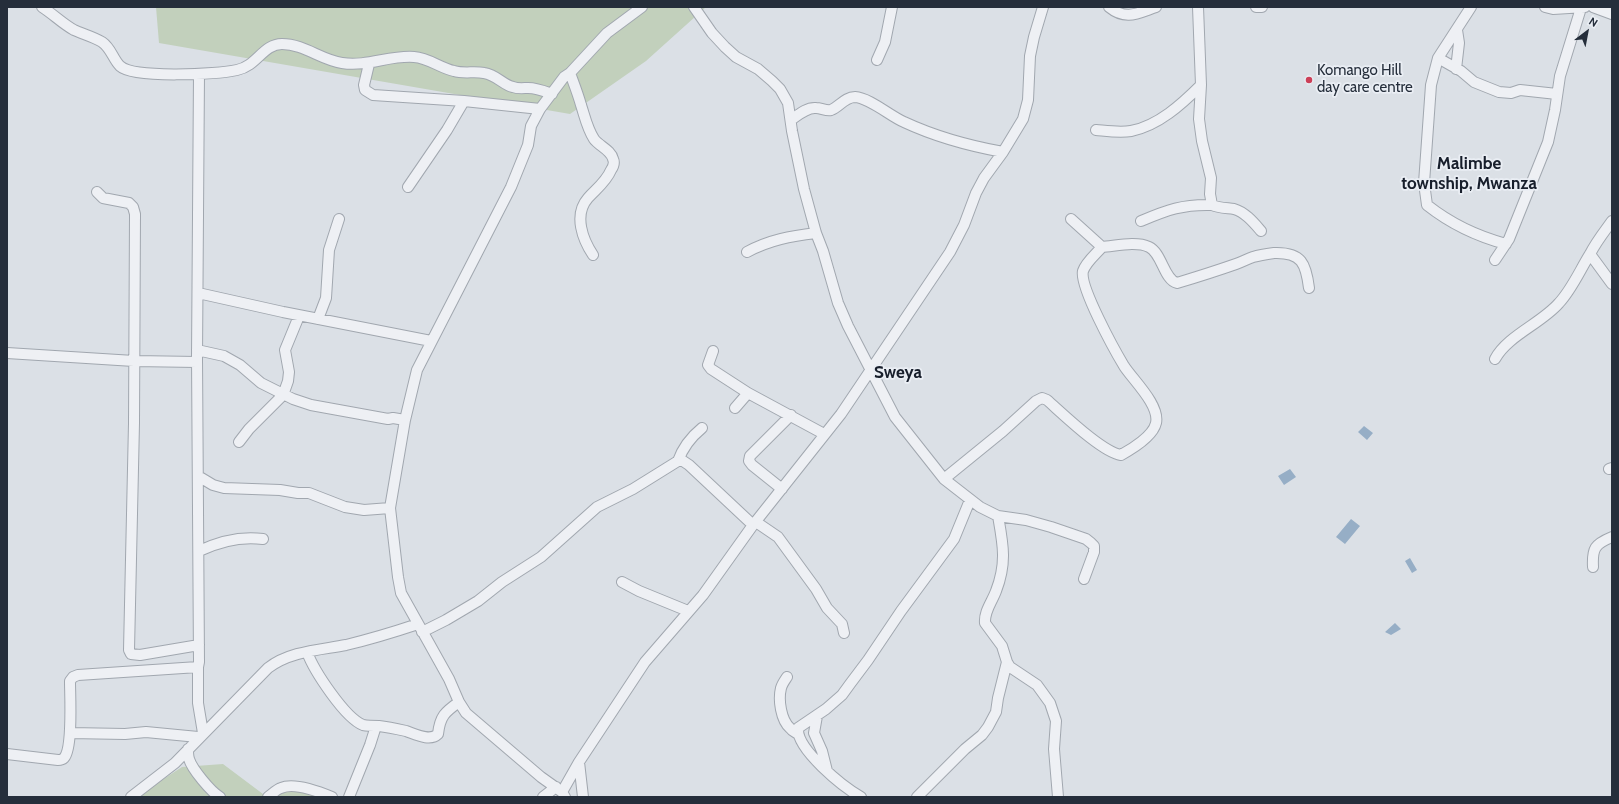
<!DOCTYPE html>
<style>
body{margin:0}
#map{position:relative;width:1619px;height:804px;overflow:hidden;background:#dbe0e6;font-family:Cabin,sans-serif}
canvas{display:block}
.frame{position:absolute;inset:0;border:8px solid #252e3b;pointer-events:none}
.north{position:absolute;left:1567px;top:12px;width:40px;height:40px;-webkit-text-stroke:3px #eaeef4;paint-order:stroke;rotate:32deg;font-size:11px;font-weight:700;line-height:16px;text-align:center;color:#252e3b}
.north::after{content:'';display:block;margin:auto;width:14px;height:18px;background:#252e3b;clip-path:polygon(50% 0,100% 100%,50% 72%,0 100%)}
</style>
<div id="map">
<canvas width="1619" height="804"></canvas>
<div class="frame"></div>
<div class="north">N</div>
</div>
<script>
const context = document.querySelector('canvas').getContext('2d');
context.lineJoin = 'round';
function fill(path, color) {
  context.fillStyle = color;
  context.fill(path, 'evenodd');
}
function trace(path, color, width, dash) {
  context.strokeStyle = color;
  context.lineWidth = width;
  context.lineCap = dash ? 'butt' : 'round';
  context.setLineDash(dash || []);
  context.stroke(path);
}
function write(font, color, halo, rows, align = 'center') {
  context.font = font + ' Cabin,sans-serif';
  context.lineWidth = 3.5;
  context.setLineDash([]);
  context.textBaseline = 'middle';
  context.strokeStyle = halo;
  context.fillStyle = color;
  for (const [text, x, y, turn = 0] of rows) {
    context.save();
    context.translate(x, y);
    context.rotate((+turn || 0) * Math.PI / 180);
    context.textAlign = isNaN(turn) ? turn : align;
    if (halo) context.strokeText(text, 0, 0);
    context.fillText(text, 0, 0);
    context.restore();
  }
}
const green = new Path2D(`
 M156 7H706L646 61 570 114 159 43Z
 M223 764 267 797H136L182 767Z
 M287 789 325 797H270Z`);
const water = new Path2D(`
 M1364 426 1373 433 1367 440 1358 432Z
 M1290 469 1296 477 1284 485 1278 476Z
 M1351 519 1360 526 1345 544 1336 537Z
 M1410 558 1417 570 1412 573 1405 561Z
 M1395 623 1401 629 1391 635 1385 632Z`);
const minor = new Path2D(`
 M42 7C53 14 63 24 74 30 83 34 94 37 102 42 111 48 113 59 120 66 134 79 218 74 237 70 257 66 263 44 282 44 304 44 321 60 342 63 367 67 390 55 414 57 429 58 440 68 454 71 464 74 474 71 484 73 497 75 503 85 513 87 518 89 524 88 528 88 537 88 544 91 552 94
 M694 7 712 33 725 47 736 57 758 69 772 81 780 89 788 103 792 131 804 189 816 233 823 251 838 303 848 326 895 417 944 479 980 507 998 516 1026 520 1051 527 1086 539 1091 543 1094 546V552L1084 579
 M1109 7C1126 21 1138 13 1156 7
 M1256 7H1262
 M1471 7 1438 58 1431 85 1424 183 1427 205C1451 224 1476 236 1506 244
 M1545 7 1553 9 1585 7
 M1593 7 1612 14
 M1438 58 1461 71 1474 82 1499 92 1511 93 1520 90 1557 94
 M877 60 885 42 892 7
 M369 64 364 85 365 90 373 95 464 101 540 109
 M1456 69 1459 43 1457 30
 M570 73C574 84 578 94 581 105 585 117 587 128 594 139 599 146 611 150 613 159 615 163 613 167 611 170 606 182 596 189 588 198 573 215 583 240 593 255
 M199 74 197 357 199 662 198 667V703L203 733
 M1201 85 1199 119 1202 141 1211 178 1210 194 1212 205C1218 208 1227 208 1234 209 1245 212 1254 223 1261 231
 M791 120C798 115 807 107 816 108 821 108 826 111 831 110 839 107 845 97 855 97 870 98 890 116 904 122 934 136 970 146 1003 152
 M1096 130C1107 131 1120 133 1131 131 1158 126 1182 104 1201 85L1198 7
 M408 187 447 130 464 101
 M97 192 103 198 129 203 133 207 135 214 134 423 129 650 131 654 140 655 199 645
 M1071 219 1102 247
 M1141 221C1167 210 1183 204 1212 205
 M747 252C769 240 791 236 816 233
 M1590 254 1612 284
 M1495 260 1509 239 1548 142 1555 110 1560 76 1581 8
 M198 293 283 312 431 341
 M318 319 326 298 329 250 339 219
 M197 350 224 356 240 365 261 383 293 399 311 405 388 419 393 418 405 420
 M713 351 708 365 711 369 748 393 824 434
 M7 353 134 361 197 362
 M1495 359C1507 336 1542 323 1559 303 1572 289 1580 270 1590 254 1596 242 1604 232 1612 221
 M735 408 748 393
 M239 442 249 429 283 395 288 381 289 372 285 350 299 316
 M678 461C683 447 691 437 702 428
 M1609 469 1612 468
 M198 476 213 485 224 488 280 490 298 493H309L345 507 364 510 390 508
 M944 479 1003 431 1036 401 1042 398 1047 400C1063 414 1102 452 1121 455 1132 449 1153 436 1156 423 1160 405 1133 380 1124 366 1115 351 1079 286 1083 271 1086 262 1096 254 1102 247 1116 246 1136 241 1149 247 1162 253 1164 280 1177 283 1197 277 1216 271 1236 264 1242 262 1247 259 1253 257 1260 255 1267 254 1274 253 1302 252 1306 264 1309 288
 M782 489 752 465 749 461 750 456 791 415
 M998 516C1003 544 1007 563 996 591 992 602 984 611 985 623L1002 646 1007 662 1010 667 1037 685 1050 703 1056 721 1054 749 1058 797
 M756 522 778 537 816 589 827 608 842 624 844 633
 M199 551C218 542 241 536 263 539
 M1593 567C1592 548 1595 544 1612 537
 M622 582 639 591 688 611
 M422 632 446 620 478 601 502 582 541 557 597 507 633 489 678 461H683L689 465 753 525
 M307 652C314 671 345 718 363 725 368 726 373 726 379 726 388 727 397 729 406 731 415 734 430 742 438 734 440 716 445 712 459 702
 M787 677C785 680 782 684 781 688 778 700 781 720 790 728 792 731 795 732 798 734
 M817 716 814 733 822 751 827 771
 M70 733 125 734 146 732 198 737
 M188 749C188 752 188 756 189 759 192 769 211 792 220 797
 M7 754 58 760C60 760 63 759 64 758 73 748 70 696 70 681L73 677 78 675 198 667
 M579 762 583 797
 M562 792 579 762 645 662 703 595 753 525 841 414 950 252 964 225 976 193 984 178 1003 152 1023 119 1028 100 1030 56 1034 37 1043 7
 M131 797 175 763 268 668C290 651 320 650 346 645 371 639 394 632 418 624
 M268 797C272 794 277 789 281 788 294 782 320 792 332 797
 M349 797 370 745 376 726
 M543 797 556 787
 M565 797 562 792 541 777 466 713 459 702 449 679 401 593 398 577 390 508 405 420 417 370 511 187 528 145 531 126 540 109 564 77 570 73 607 33 642 7
 M861 797C843 787 796 749 798 728L826 709 842 695 850 684 868 660 901 611 954 539 970 500
 M917 797 965 749 982 735 988 727 996 712 998 698 1007 662`);
const markers = [
 [1309,80,4,"#cc3f57"]
];
const poiNames = [
 ["Komango Hill",1317,71],
 ["day care centre",1317,88]
];
const quarterNames = [
 ["Malimbe",1469,164],
 ["township, Mwanza",1469,184],
 ["Sweya",898,373]
];
fill(green, '#c2d0bc');
fill(water, '#96aec6');
trace(minor, '#a1a7af', 12);
trace(minor, '#eef0f4', 10);
for (const [x, y, r, color] of markers) {
  const dot = new Path2D();
  dot.arc(x, y, r, 0, 2 * Math.PI);
  context.fillStyle = color;
  context.fill(dot);
  trace(dot, '#eaeef4', 1.5);
}
write('15px', '#252e3b', '#eaeef4', poiNames, 'left');
write('bold 17px', '#181f2c', '#eaeef4', quarterNames);
</script>
